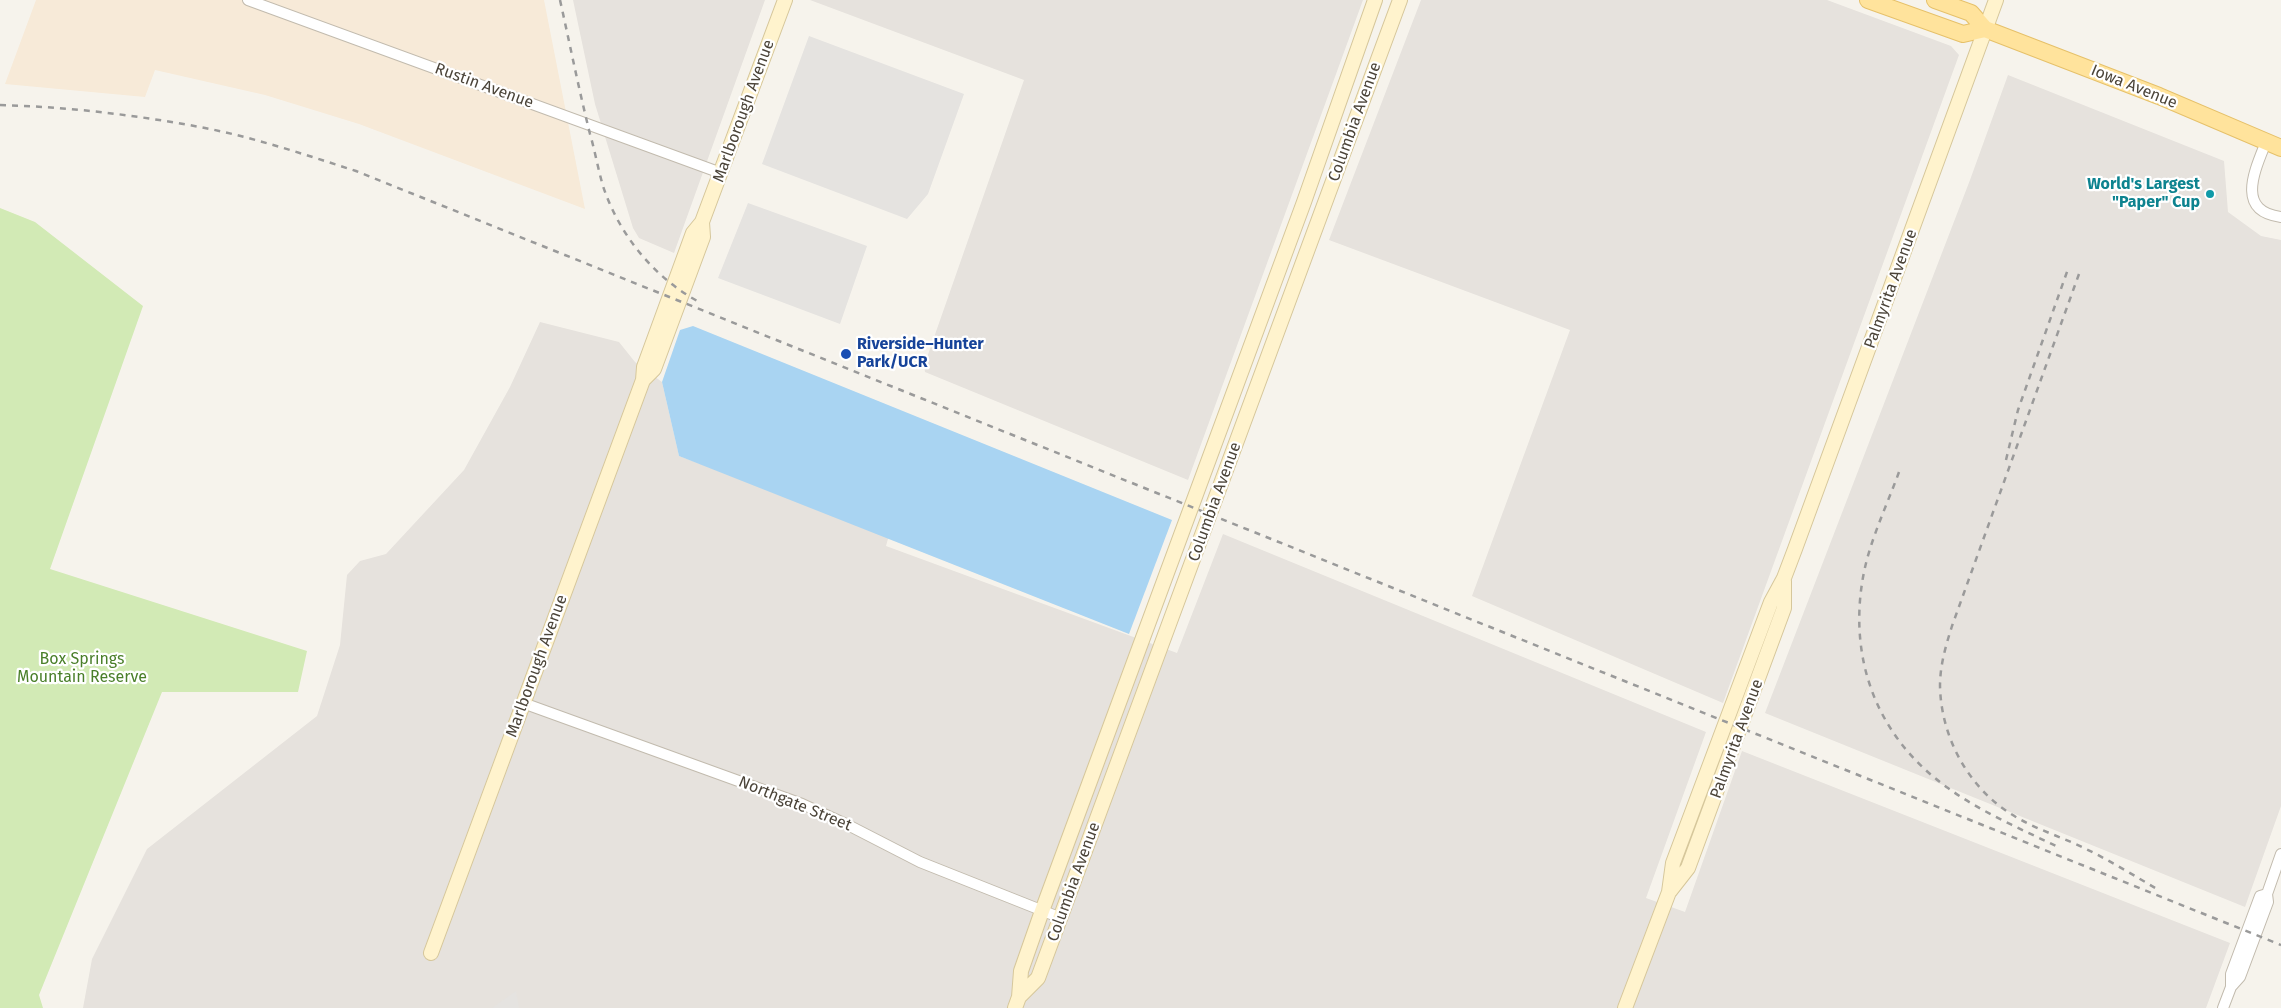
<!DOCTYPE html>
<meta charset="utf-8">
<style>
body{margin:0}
canvas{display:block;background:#f6f3ec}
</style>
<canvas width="2281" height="1008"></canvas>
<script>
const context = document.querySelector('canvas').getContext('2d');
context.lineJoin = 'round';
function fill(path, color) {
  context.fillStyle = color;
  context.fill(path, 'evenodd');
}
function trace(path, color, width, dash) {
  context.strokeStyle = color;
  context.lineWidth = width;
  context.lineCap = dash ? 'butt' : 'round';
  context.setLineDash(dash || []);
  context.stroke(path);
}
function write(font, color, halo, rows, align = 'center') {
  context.font = font + ' "Fira Sans",sans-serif';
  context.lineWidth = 4.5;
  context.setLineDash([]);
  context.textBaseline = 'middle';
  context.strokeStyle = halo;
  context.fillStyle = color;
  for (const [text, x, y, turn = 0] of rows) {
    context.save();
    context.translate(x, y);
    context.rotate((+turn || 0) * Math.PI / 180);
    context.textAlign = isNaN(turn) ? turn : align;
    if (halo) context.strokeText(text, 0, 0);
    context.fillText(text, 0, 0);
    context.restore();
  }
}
const commercial = new Path2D(`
 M36 0H544L585 209 359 124 265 95 155 70 145 97 5 84Z`);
const industrial = new Path2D(`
 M573 0H765L674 253 639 238 633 228 595 104Z
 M810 0H1363L1188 480 925 372 924 366 1024 80Z
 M1421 0H1827L1951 46 1959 55 1723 703 1472 596 1570 330 1329 240Z
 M2008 75 2224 161 2228 212 2261 236 2281 240V806L2245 907 1765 713 1970 180Z
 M540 322 619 342 635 362 662 382 679 456 889 535 886 546 1177 653 1223 534 1706 732 1646 898 1685 912 1742 751 2230 943 2206 1008H83L92 959 147 849 317 716 340 645 347 575 360 561 386 554 464 470 510 387Z`);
const green = new Path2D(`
 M0 208 35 222 143 306 50 569 307 651 298 692H162L39 995 43 1008H0Z`);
const parking = new Path2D(`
 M809 36 964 94 928 194 907 219 762 164Z
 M748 203 867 246 840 324 718 278Z
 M516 991 519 1008H492Z`);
const water = new Path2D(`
 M693 326 1172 520 1129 634 679 456 662 382 680 330Z`);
const street = new Path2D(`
 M248 0 721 173
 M2266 142C2255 170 2235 211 2281 217
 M523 703 802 804 846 824 920 862 1061 918
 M2231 987 2240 977 2268 902 2267 894 2281 854
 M2223 1008 2231 987V974L2260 896 2267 894`);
const secondary = new Path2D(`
 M643 380 654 369 703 237 702 222
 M1670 891 1688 868 1784 608V581
 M431 953 643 380 644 367 693 233 702 222 785 0
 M1019 997 1038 978 1400 0
 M1015 1008 1019 997 1021 971 1042 911 1304 202 1375 0
 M1625 1008 1669 892 1673 863 1771 602 1784 578 1795 549 1996 0`);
const primary = new Path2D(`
 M1868 0 1963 34 1985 29
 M1935 0 1971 13 1985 29 2159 96 2281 148`);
const rail = new Path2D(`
 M560 0C570 45 579 90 590 134 595 151 598 169 603 186 619 235 655 279 701 303
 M0 105C69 107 137 115 205 128 256 138 306 155 356 171L2281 945
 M2079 274 1952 626C1946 645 1940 665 1940 686 1941 737 1968 787 2011 814 2034 829 2060 836 2084 848 2109 860 2133 875 2157 889
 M2006 460 2018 410 2068 269
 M1899 472C1887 505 1871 538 1864 572 1847 657 1876 737 1948 788 1981 812 2021 829 2058 847`);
const markers = [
 [2210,194,5,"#0f9aa8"],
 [846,354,6,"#1a4fb4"]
];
const streetNames = [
 ["Rustin Avenue",484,86,20],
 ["Iowa Avenue",2134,87,22],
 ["Marlborough Avenue",744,111,-70],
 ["Columbia Avenue",1355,122,-70],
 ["Palmyrita Avenue",1891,289,-70],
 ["Columbia Avenue",1215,502,-70],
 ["Marlborough Avenue",537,666,-70],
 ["Palmyrita Avenue",1737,739,-70],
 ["Northgate Street",795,804,22],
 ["Columbia Avenue",1074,882,-70]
];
const cultureNames = [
 ["World's Largest",2200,185],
 ["\"Paper\" Cup",2200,203]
];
const transitNames = [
 ["Riverside–Hunter",857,345],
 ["Park/UCR",857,363]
];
const parkNames = [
 ["Box Springs",82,660],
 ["Mountain Reserve",82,678]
];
fill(commercial, '#f7ead8');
fill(industrial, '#e6e2dd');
fill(green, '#d2eab5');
fill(parking, '#e5e3e0');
fill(water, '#a9d4f2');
trace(street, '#c2bbae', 12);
trace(secondary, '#d6c79b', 16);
trace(primary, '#e6c16a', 18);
trace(street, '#fff', 10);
trace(secondary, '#fff3cd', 14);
trace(primary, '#ffe39c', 16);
trace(rail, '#9a9a9a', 2.5, [6, 6]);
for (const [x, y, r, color] of markers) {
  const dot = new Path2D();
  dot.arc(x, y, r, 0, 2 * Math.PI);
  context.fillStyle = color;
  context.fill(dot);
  trace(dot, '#fff', 2);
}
write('16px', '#4b4439', '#fff', streetNames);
write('bold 16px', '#0d838f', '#fff', cultureNames, 'right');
write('bold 16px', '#164399', '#fff', transitNames, 'left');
write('16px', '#4a7f2a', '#fff', parkNames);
</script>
